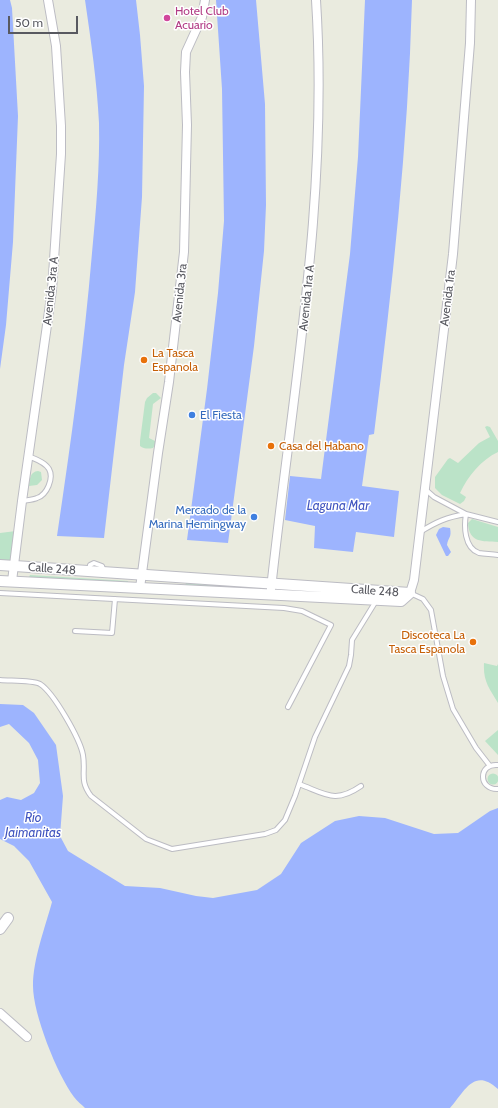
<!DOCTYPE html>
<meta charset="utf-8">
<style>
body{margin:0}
#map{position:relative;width:498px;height:1108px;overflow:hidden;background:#eaebdf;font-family:Cabin,sans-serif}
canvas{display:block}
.scale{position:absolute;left:8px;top:16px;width:70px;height:18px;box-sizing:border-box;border:2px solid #585960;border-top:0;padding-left:5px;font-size:12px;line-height:14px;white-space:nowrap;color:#585960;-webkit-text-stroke:3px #fff;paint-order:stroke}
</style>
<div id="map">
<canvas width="498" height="1108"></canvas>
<div class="scale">50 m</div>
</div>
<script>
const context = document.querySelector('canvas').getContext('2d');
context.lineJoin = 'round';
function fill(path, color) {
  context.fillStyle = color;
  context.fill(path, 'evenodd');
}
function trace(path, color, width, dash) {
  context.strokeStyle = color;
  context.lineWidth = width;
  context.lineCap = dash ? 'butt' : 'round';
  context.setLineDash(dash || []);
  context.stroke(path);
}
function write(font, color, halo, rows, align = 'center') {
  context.font = font + ' Cabin,sans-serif';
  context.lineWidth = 3;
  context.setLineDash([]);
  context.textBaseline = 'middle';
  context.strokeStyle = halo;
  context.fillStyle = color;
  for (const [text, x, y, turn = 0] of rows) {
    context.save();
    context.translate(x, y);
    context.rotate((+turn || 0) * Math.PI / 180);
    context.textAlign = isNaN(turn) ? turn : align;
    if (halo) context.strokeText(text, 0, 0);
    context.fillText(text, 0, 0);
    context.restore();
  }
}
const green = new Path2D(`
 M153 393H156L161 398 153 404 149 438 155 441V445L153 448C148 449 144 449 140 446V441L145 402 147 398Z
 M487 426 490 427 498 441V452C481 460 468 476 460 493L466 497 464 501 460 504 442 495 435 488V477L448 459 450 458 458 463 479 443 490 437 485 427Z
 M38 471 41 472 42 480 37 485 29 486C30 478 30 472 38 471Z
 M472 519 498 527V542C482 541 469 543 468 523Z
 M16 531 11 563H0V533Z
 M30 575 128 581V583L29 577Z
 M186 583 255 588 256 590 185 586Z
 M484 663 497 666 498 664V703C489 688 483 681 484 663Z
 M498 730V755L485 741Z
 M487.5 779a5.5 5.5 0 1 1 11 0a5.5 5.5 0 1 1-11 0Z`);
const water = new Path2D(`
 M0 0H10L12 8 18 116 13 242 6 325 0 369Z
 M85 0H136L140 35 144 86 142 197 135 292 124 365 104 538 57 536C71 442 84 348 92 253 96 211 100 166 99 123 97 82 91 41 85 0Z
 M216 0H256L265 104 266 205 264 251 254 346 228 543 187 540 207 389 218 293 224 221 222 89Z
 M365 0H412C408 145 392 289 374 434L369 435 362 486 399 491 394 537 356 532 353 552 314 548 315 526 285 520 290 476 321 479 350 254 358 157Z
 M443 527 450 528C452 538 448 537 447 545L451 552 448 556H446L436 535 439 529Z
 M0 704 23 705 34 713 56 745 63 796 60 836 68 851 125 886 160 888 196 896 213 898 257 890 281 874 301 843 335 821 359 816 385 818 434 834 458 833 490 811 498 808V1089C474 1067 465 1091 450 1108H85C82 1105 77 1101 74 1097 57 1074 33 1014 33 986 33 959 45 928 52 902L29 861 14 846 0 839V800L7 797 21 800 34 793 40 783 38 760 29 743 9 724 0 727Z`);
const service = new Path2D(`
 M22 501C27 500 33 500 37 498 47 495 54 478 49 469 45 462 35 459 28 456
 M498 522 466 514C464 526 464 548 479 553 485 554 492 554 498 555
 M420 532C436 522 447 517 466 514L434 497 425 489
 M89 571 90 565 94 563 102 566 104 572
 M0 593 284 608 302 611 331 625 288 707
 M410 593 423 599 431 610 443 676 453 709 476 748 490 766
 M75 631 112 633 115 599
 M0 680C10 681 32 680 40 684 54 693 80 739 83 755 86 773 79 780 91 796L146 839 172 849 265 834 276 830 285 820 295 796 315 737 349 666 351 655 352 640 376 601
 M498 765C478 763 478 790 498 789
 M299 784C326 794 335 804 361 786`);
const minor = new Path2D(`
 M12 581 22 501 52 290 61 154V126L56 46 48 0
 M140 588 158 453 169 382 184 252 187 125 185 72 186 52 202 17 205 0
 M271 589C292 393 329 199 316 0
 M410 593 414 580 453 254 470 43 471 0
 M0 1013 27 1037`);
const tertiary = new Path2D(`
 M0 565 410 593 401 601 0 581
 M0 929 8 918`);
const markers = [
 [167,18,4,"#d1479c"],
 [144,360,4,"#e8710a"],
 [192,415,4,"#3f7fe0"],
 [271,446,4,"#e8710a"],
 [254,517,4,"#3f7fe0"],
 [473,642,4,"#e8710a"]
];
const hotelNames = [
 ["Hotel Club",175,11],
 ["Acuario",175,25]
];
const streetNames = [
 ["Avenida 3ra A",51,291,-84],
 ["Avenida 3ra",180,293,-84],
 ["Avenida 1ra A",307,298,-84],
 ["Avenida 1ra",448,298,-83],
 ["Calle 248",52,569,4],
 ["Calle 248",375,591,4]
];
const foodNames = [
 ["La Tasca",152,353],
 ["Espanola",152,367],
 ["Casa del Habano",279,446],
 ["Discoteca La",465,635,"right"],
 ["Tasca Espanola",465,649,"right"]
];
const shopNames = [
 ["El Fiesta",200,415],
 ["Mercado de la",246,510,"right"],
 ["Marina Hemingway",246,524,"right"]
];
const waterNames = [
 ["Laguna Mar",338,506],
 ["Río",33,818],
 ["Jaimanitas",33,833]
];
fill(green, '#bbe3c8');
fill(water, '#9db4fe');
trace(service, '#bcbcc3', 6);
trace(minor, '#bcbcc3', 10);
trace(tertiary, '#bcbcc3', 12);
trace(service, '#fff', 4);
trace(minor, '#fff', 8);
trace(tertiary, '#fff', 10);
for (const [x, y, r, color] of markers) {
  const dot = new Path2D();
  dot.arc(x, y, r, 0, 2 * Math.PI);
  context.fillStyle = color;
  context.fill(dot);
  trace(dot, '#fff', 1.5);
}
write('12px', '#b23c85', '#fff', hotelNames, 'left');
write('12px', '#585960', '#fff', streetNames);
write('12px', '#c56008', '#fff', foodNames, 'left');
write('12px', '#366cbe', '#fff', shopNames, 'left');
write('italic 13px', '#4155c0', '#fff', waterNames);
</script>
